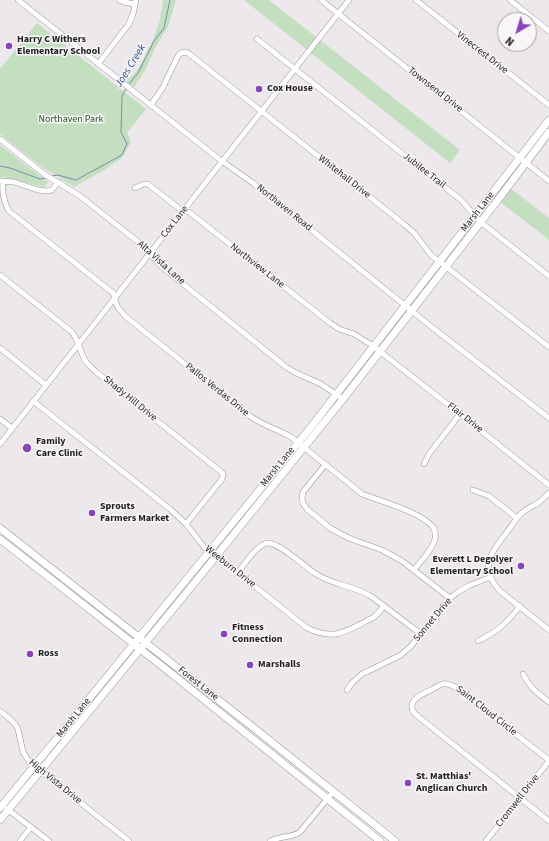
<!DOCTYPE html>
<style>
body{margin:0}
#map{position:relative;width:549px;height:841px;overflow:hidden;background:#ece8ec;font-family:"Source Sans 3",sans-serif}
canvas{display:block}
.north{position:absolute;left:497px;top:12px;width:40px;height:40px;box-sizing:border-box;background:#f9f6f9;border:1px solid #a2a0a2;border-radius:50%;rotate:218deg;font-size:11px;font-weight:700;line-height:16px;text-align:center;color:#201f20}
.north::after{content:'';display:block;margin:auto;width:14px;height:18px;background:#8945b8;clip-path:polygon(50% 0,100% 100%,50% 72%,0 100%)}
</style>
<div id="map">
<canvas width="549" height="841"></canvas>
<div class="north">N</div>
</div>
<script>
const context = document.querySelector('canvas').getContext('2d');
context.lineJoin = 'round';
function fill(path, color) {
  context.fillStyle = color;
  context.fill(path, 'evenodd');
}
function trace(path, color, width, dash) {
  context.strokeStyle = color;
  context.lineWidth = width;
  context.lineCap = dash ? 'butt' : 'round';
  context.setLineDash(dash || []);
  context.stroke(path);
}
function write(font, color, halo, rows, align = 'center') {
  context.font = font + ' "Source Sans 3",sans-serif';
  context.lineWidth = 3;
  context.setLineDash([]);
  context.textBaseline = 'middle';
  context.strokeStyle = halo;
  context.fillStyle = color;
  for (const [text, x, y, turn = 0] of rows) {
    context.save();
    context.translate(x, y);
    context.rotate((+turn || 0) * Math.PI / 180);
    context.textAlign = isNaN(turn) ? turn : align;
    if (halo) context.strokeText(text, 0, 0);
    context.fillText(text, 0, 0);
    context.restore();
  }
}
const green = new Path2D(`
 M163 0H176L168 27 155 48 146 69 134 87 126 81 136 72 141 64 154 38 160 20Z
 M244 0H269L460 150 450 163Z
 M37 23 146 109 127 133 131 142 122 158 106 169 74 187 39 165 0 134V69Z
 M0 145 48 182 44 187 3 177 0 178Z
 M510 188 549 218V240L499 201Z`);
const stream = new Path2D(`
 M129 84 138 73 154 41 164 28 170 0
 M0 166 10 168 40 179 45 178
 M52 176 58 175 76 180 122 155 127 144 121 132 122 96 126 89`);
const minor = new Path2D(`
 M18 0 219 159 253 183 433 328 549 418
 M119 0 124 2 135 4
 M321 0 549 181
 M416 0 549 105
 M510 0 549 31
 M257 39 461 200C469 208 474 217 483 224L549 276
 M98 64 129 24 133 14 136 0
 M151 105 162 89 178 56C181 52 184 51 188 53L405 225 414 233 431 255 549 347
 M0 139 44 174 80 196 142 245 162 267 286 367 294 372 321 384 343 399
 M0 181 14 182 38 190 47 191 52 190 58 182
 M3 181C2 192 3 201 9 211L113 293 117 306 125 316 250 416C262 425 277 429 291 437L356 489 362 494C380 501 421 512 433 527 435 530 436 536 435 539 433 549 420 562 414 570
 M135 188 144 184H148L181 210 189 212 330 323 339 329 354 334 373 346 460 414 549 485
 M0 275 72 332C78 340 79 348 83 356 85 363 91 367 96 372L220 471 223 474 222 479 186 524
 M0 348 46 385
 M33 401 170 509 186 524 200 542 205 548 218 557 307 628C336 642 348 630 374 617L378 613 384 606
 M0 419 12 428
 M0 444 349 0
 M424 464 429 454 460 414
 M325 465 303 492 302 498 303 503 307 509 330 528 341 534 351 539 382 550 402 561 450 598
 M473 490 489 496 517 518
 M549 493C546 496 542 500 538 503 533 506 527 508 522 513 516 518 512 526 507 532 491 553 478 567 500 591L549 630
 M238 573C244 564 257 545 267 543 279 542 305 567 316 574 333 585 355 586 372 597L421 634
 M478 641C497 632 507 623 520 606
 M523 674C530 688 537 693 549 702
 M347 690 352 683 362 674 401 655 411 646 450 598 458 592 468 586 491 577
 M0 711 10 719 15 724 18 729 23 752 30 763 129 841
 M549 760 455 687C451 685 447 683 442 684 439 685 435 688 431 690 421 695 405 701 415 714L549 821
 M7 809 49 841
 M20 841 31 827
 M270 841C280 836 291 838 300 832L333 792
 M486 841 549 761`);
const major = new Path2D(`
 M0 528 254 728 395 841
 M0 539 167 670 380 841
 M0 808 311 427 474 217 549 120
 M0 820 200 576 343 399 497 201 549 132`);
const markers = [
 [9,46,4,"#8945b8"],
 [259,89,4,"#8945b8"],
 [27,448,5,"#8945b8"],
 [92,513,4,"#8945b8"],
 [521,566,4,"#8945b8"],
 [224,634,4,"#8945b8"],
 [30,654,4,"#8945b8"],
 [250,665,4,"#8945b8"],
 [408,783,4,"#8945b8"]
];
const poiNames = [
 ["Harry C Withers",17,40],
 ["Elementary School",17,52],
 ["Cox House",267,89],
 ["Family",36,442],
 ["Care Clinic",36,454],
 ["Sprouts",100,507],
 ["Farmers Market",100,519],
 ["Everett L Degolyer",513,560,"right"],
 ["Elementary School",513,572,"right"],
 ["Fitness",232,628],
 ["Connection",232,640],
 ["Ross",38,654],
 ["Marshalls",258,665],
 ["St. Matthias'",416,777],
 ["Anglican Church",416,789]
];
const streetNames = [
 ["Vinecrest Drive",482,53,38],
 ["Townsend Drive",435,90,38],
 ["Jubilee Trail",424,171,38],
 ["Whitehall Drive",344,177,38],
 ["Northaven Road",284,208,39],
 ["Marsh Lane",478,212,-52],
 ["Cox Lane",175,222,-52],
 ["Alta Vista Lane",161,263,42],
 ["Northview Lane",257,266,38],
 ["Pallos Verdas Drive",217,390,39],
 ["Shady Hill Drive",130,399,39],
 ["Flair Drive",465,418,38],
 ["Marsh Lane",278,467,-51],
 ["Weeburn Drive",230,567,38],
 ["Sonnet Drive",433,620,-50],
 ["Forest Lane",198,684,38],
 ["Saint Cloud Circle",486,711,38],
 ["Marsh Lane",74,718,-51],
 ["High Vista Drive",55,782,39],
 ["Cromwell Drive",518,801,-52]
];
const parkNames = [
 ["Northaven Park",71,120]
];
const waterNames = [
 ["Joes Creek",131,66,-58]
];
fill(green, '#c3dfc0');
trace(stream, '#778cab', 1);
trace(minor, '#9a9699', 6);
trace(major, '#9a9699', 8);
trace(minor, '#fff', 5);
trace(major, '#fff', 7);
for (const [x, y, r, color] of markers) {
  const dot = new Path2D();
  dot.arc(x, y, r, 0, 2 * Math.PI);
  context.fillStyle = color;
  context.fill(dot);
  trace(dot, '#f9f6f9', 1.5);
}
write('bold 10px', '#201f20', '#f9f6f9', poiNames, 'left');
write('10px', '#201f20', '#f9f6f9', streetNames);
write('10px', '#21541d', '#f9f6f9', parkNames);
write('italic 11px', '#244b82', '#f9f6f9', waterNames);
</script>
